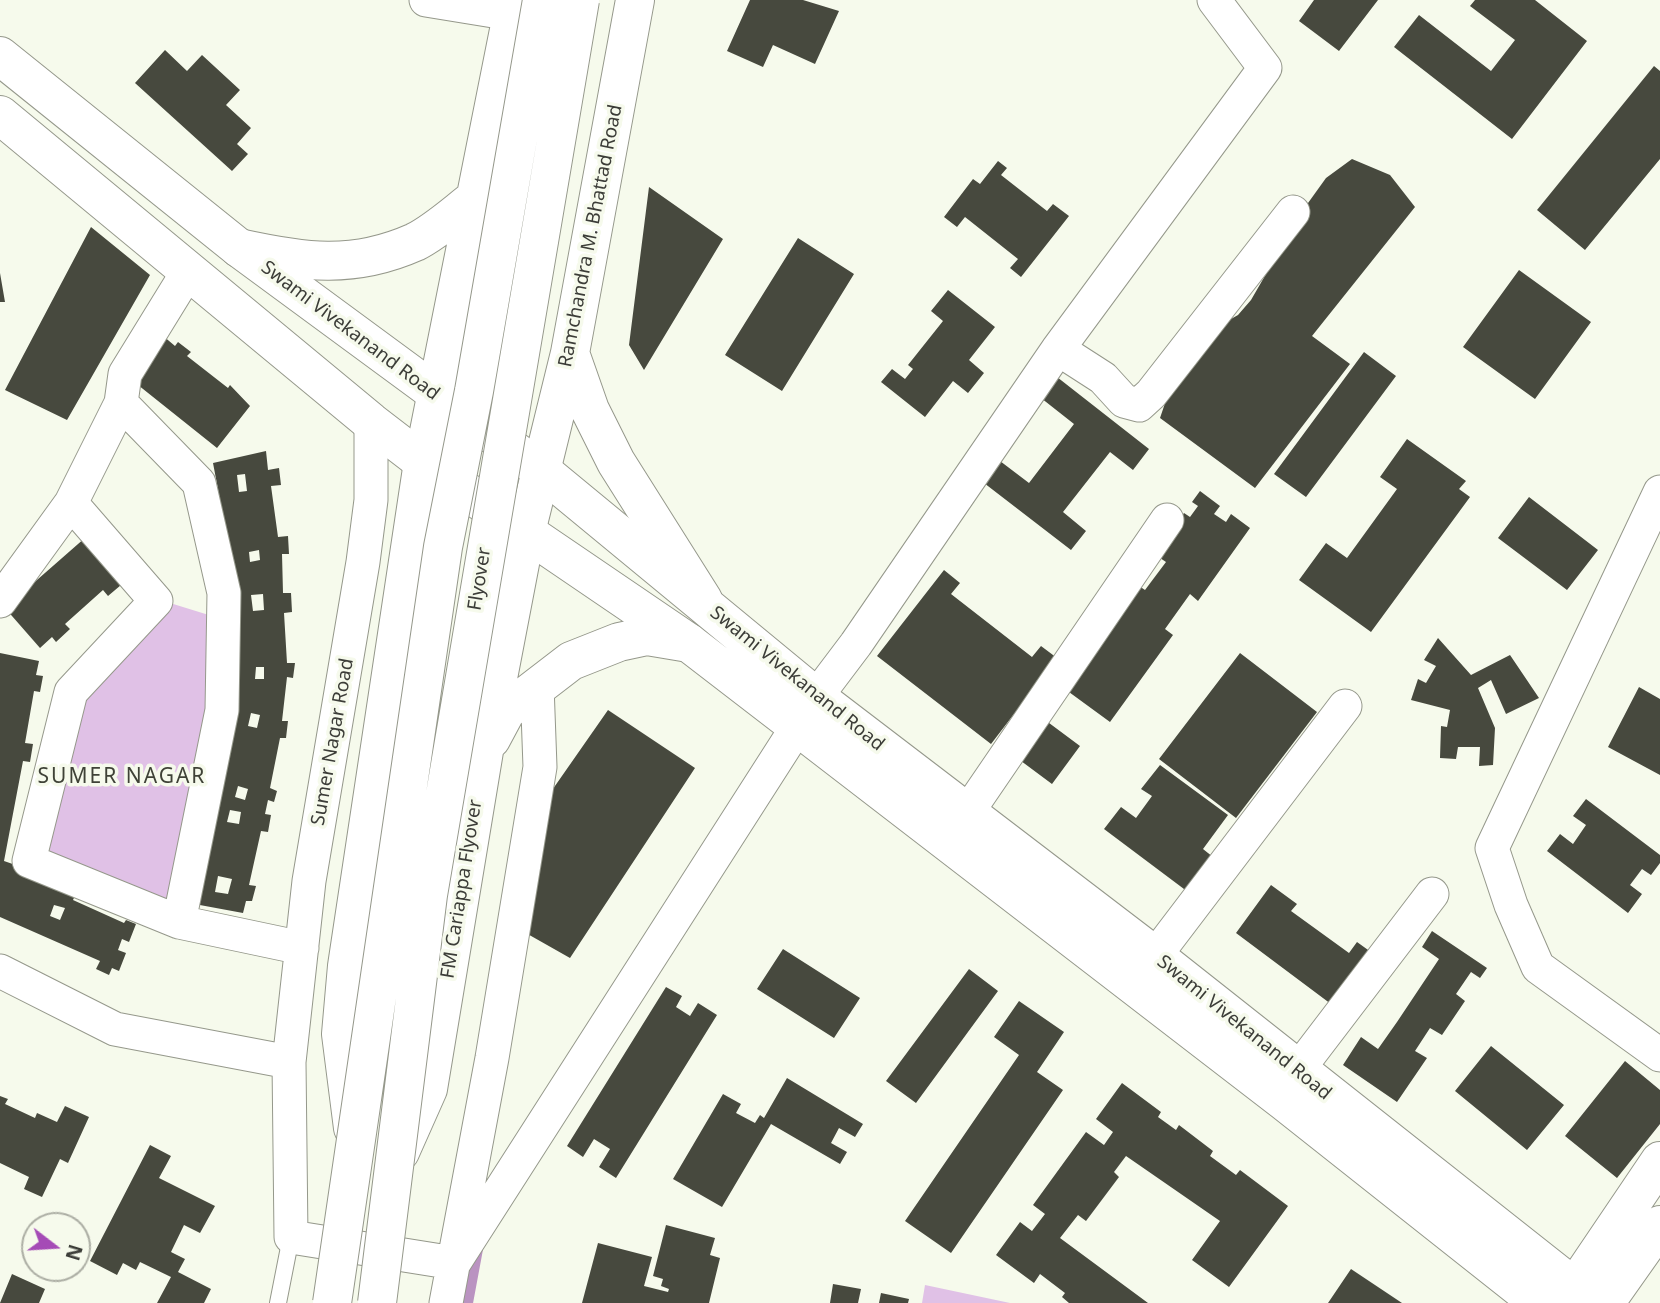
<!DOCTYPE html>
<style>
body{margin:0}
#map{position:relative;width:1660px;height:1303px;overflow:hidden;background:#f6faec;font-family:"Noto Sans",sans-serif}
canvas{display:block}
.north{position:absolute;left:21px;top:1212px;width:70px;height:70px;box-sizing:border-box;background:#f6faec;border:2px solid #acaea4;border-radius:50%;rotate:107deg;font-size:19px;font-weight:700;line-height:28px;text-align:center;color:#3c3d38}
.north::after{content:'';display:block;margin:auto;width:24px;height:32px;background:#a54bb6;clip-path:polygon(50% 0,100% 100%,50% 72%,0 100%)}
</style>
<div id="map">
<canvas width="1660" height="1303"></canvas>
<div class="north">N</div>
</div>
<script>
const context = document.querySelector('canvas').getContext('2d');
context.lineJoin = 'round';
function fill(path, color) {
  context.fillStyle = color;
  context.fill(path, 'evenodd');
}
function trace(path, color, width, dash) {
  context.strokeStyle = color;
  context.lineWidth = width;
  context.lineCap = dash ? 'butt' : 'round';
  context.setLineDash(dash || []);
  context.stroke(path);
}
function write(font, color, halo, rows, align = 'center') {
  context.font = font + ' "Noto Sans",sans-serif';
  context.lineWidth = 7;
  context.setLineDash([]);
  context.textBaseline = 'middle';
  context.strokeStyle = halo;
  context.fillStyle = color;
  for (const [text, x, y, turn = 0] of rows) {
    context.save();
    context.translate(x, y);
    context.rotate((+turn || 0) * Math.PI / 180);
    context.textAlign = isNaN(turn) ? turn : align;
    if (halo) context.strokeText(text, 0, 0);
    context.fillText(text, 0, 0);
    context.restore();
  }
}
const green = new Path2D(`
 M170 603 212 616 214 718 167 903 49 852 82 698Z
 M925 1285 1010 1303H922Z`);
const stream = new Path2D(`
 M468 1303 478 1249`);
const building = new Path2D(`
 M750 0H803L839 11 815 64 773 45 763 67 727 51Z
 M1314 0H1378L1339 51 1299 21Z
 M1475 0H1535L1587 41 1512 139 1394 47 1419 15 1491 71 1515 40 1470 6Z
 M165 50 187 71 202 55 240 90 226 105 251 128 237 144 248 154 232 171 135 83Z
 M1654 66 1660 71V159L1585 250 1537 210Z
 M1352 159 1390 175 1415 207 1312 336 1350 364 1255 488 1160 418 1177 368 1203 335 1238 315 1251 300 1303 210 1326 178Z
 M998 161 1007 168 1001 175 1047 211 1053 204 1069 216 1021 277 1010 268 1018 259 965 217 957 227 944 217 973 179 980 184Z
 M649 187 723 239 644 370 629 345Z
 M91 227 150 275 67 420 5 390Z
 M798 238 854 274 782 391 725 355Z
 M1519 270 1591 322 1535 399 1463 347Z
 M0 273 5 302H0Z
 M948 290 995 327 969 360 984 373 968 393 953 381 925 417 881 382 892 369 905 379 913 369 908 365 943 321 931 311Z
 M162 335 175 346 178 342 191 352 187 356 228 388 230 385 250 406 217 448 128 377Z
 M1364 352 1396 376 1306 497 1274 474Z
 M1057 377 1149 449 1133 470 1110 452 1063 512 1086 531 1071 550 984 483 1000 461 1029 483 1074 424 1041 398Z
 M1407 439 1466 481 1459 489 1470 497 1371 632 1299 580 1326 543 1347 558 1397 489 1380 477Z
 M266 451 268 470 279 468 281 485 271 486 278 537 288 536 289 554H282L283 593H291L292 612 284 613 287 663H295L293 678 287 677 282 721H288L286 738H280L270 788 277 791 274 802 268 800 265 814 271 815 268 832 261 831 249 885 256 886 252 901H246L243 913 189 903 232 563 213 463ZM245 474 247 491 239 492 237 475ZM259 550 260 560 250 562 249 552ZM263 594 264 610 253 611 251 595ZM256 667H264V679H255ZM251 713 260 715 257 728 248 726ZM238 786 248 789 245 800 235 797ZM230 810 241 812 239 824 227 822ZM218 876 232 879 228 894 215 892Z
 M1200 491 1220 506 1214 514 1226 522 1231 514 1250 528 1198 601 1190 594 1165 629 1173 635 1110 722 1058 684 1133 582 1145 590 1166 562 1154 554 1184 513 1190 517 1198 506 1192 502Z
 M1529 497 1598 550 1567 590 1498 538Z
 M94 530 121 585 108 596 103 590 65 624 70 629 56 642 52 637 40 648 5 608Z
 M944 570 960 583 951 594 1032 657 1041 646 1057 658 991 744 877 656Z
 M1438 638 1471 675 1510 655 1539 698 1506 714 1491 680 1478 688 1495 728 1493 765 1479 766 1480 747H1458L1456 759 1440 758 1441 726 1447 727 1450 710 1411 700 1418 679 1426 683 1436 666 1424 660Z
 M0 653 39 661 36 675 43 676 40 692 34 691 25 743 33 744 30 762 23 761 4 861 79 887 73 900 124 923 126 920 136 924 129 942 122 939 118 950 126 953 119 971 112 968 109 975 96 969 100 961 0 917ZM54 905 65 908 60 920 50 916Z
 M1240 653 1317 712 1236 818 1159 759Z
 M1639 687 1660 699V775L1608 747Z
 M608 710 695 768 570 958 517 928 541 806Z
 M1041 717 1080 746 1052 784 1013 755Z
 M1160 765 1228 815 1203 849 1218 861 1192 895 1104 829 1121 807 1136 818 1152 796 1141 789Z
 M1586 799 1660 855V863L1651 875 1642 869 1630 885 1642 894 1628 913 1547 851 1560 834 1573 844 1586 825 1573 816Z
 M1271 885 1297 904 1291 911 1349 953 1357 942 1382 960 1343 1013 1236 933Z
 M1432 931 1487 968 1480 978 1471 972 1456 994 1465 1001 1442 1035 1430 1028 1415 1051 1427 1058 1397 1102 1343 1065 1361 1037 1378 1049 1397 1022 1439 959 1422 947Z
 M783 949 860 998 834 1038 757 989Z
 M969 969 998 991 916 1103 886 1081Z
 M666 987 682 996 676 1007 690 1016 698 1003 717 1015 616 1178 599 1167 610 1149 594 1139 583 1157 567 1146Z
 M1019 1001 1064 1032 1037 1072 1063 1090 951 1253 905 1221 1019 1055 994 1037Z
 M1491 1046 1564 1105 1527 1150 1455 1091Z
 M1625 1061 1660 1090V1124L1617 1178 1565 1136Z
 M787 1078 863 1124 855 1137 839 1128 831 1143 847 1152 840 1164 771 1124 722 1207 673 1179 723 1094 741 1104 736 1113 755 1123 760 1115 764 1118Z
 M1122 1083 1161 1112 1158 1117 1176 1130 1179 1125 1213 1151 1210 1156 1236 1175 1240 1170 1288 1206 1229 1287 1192 1260 1220 1221 1126 1156 1114 1172 1119 1177 1086 1221 1078 1215 1060 1238 1148 1303H1069L1062 1297 1065 1293 1040 1274 1034 1283 996 1255 1020 1222 1032 1231 1045 1214 1033 1205 1086 1132 1104 1145 1113 1132 1096 1119Z
 M0 1096 8 1099 5 1104 35 1118 37 1113 57 1122 65 1106 89 1117 68 1163 60 1159 42 1197 24 1189 29 1177 0 1163Z
 M150 1145 171 1156 159 1178 215 1206 200 1233 184 1225 171 1252 185 1259 178 1272 211 1289 204 1303H157L171 1277 140 1262 136 1270 123 1263 117 1275 90 1261Z
 M666 1225 715 1238 710 1255 720 1258 709 1303H582L598 1243 652 1257 644 1286 668 1292 669 1289 661 1286 663 1279 653 1276Z
 M1351 1269 1402 1303H1328Z
 M12 1274 45 1289 39 1303H0Z
 M833 1284 861 1289 858 1303H830Z
 M881 1293 909 1299 908 1303H879Z`);
const lane = new Path2D(`
 M278 1303 291 1237`);
const street = new Path2D(`
 M426 0 512 14
 M1058 349 1103 378 1124 401 1139 405 1151 394 1293 212
 M121 403 199 483 224 593 222 710 179 922 302 948
 M371 422V500L363 562 309 881 289 1062 291 1237 454 1263
 M1660 492 1492 848 1511 905 1538 967 1660 1055
 M71 503 156 601 71 692 29 861 179 922
 M0 601 71 503 121 403 125 374 189 270
 M816 697 856 644 1058 349 1265 68 1214 0
 M967 813 1167 520
 M1155 956 1345 706
 M0 971 115 1029 289 1062
 M1297 1071 1432 894
 M454 1263 796 729
 M446 1303 492 1058 540 767 537 685`);
const secondary = new Path2D(`
 M239 248C303 262 352 270 415 242 437 231 457 212 477 197
 M570 353 590 410 616 462 703 600
 M491 739 506 711 571 661 619 642 647 636 689 643
 M353 1128 341 1034 347 966 423 462 515 0
 M400 1152 428 1089 484 751 526 532 570 353 635 0
 M1564 1303 1660 1161
 M1605 1303 1660 1225`);
const primary = new Path2D(`
 M0 56 239 248 542 471 816 697 1155 956 1594 1303
 M0 115 371 422 423 462 689 643 1285 1102 1539 1303`);
const secondaryBridge = new Path2D(`
 M332 1303 443 547 474 391 542 0
 M377 1303 428 895 580 0`);
const streetNames = [
 ["Ramchandra M. Bhattad Road",591,236,-79],
 ["Swami Vivekanand Road",350,331,37],
 ["Flyover",480,579,-81],
 ["Swami Vivekanand Road",797,679,39],
 ["Sumer Nagar Road",333,742,-80],
 ["FM Cariappa Flyover",462,889,-81],
 ["Swami Vivekanand Road",1244,1028,39]
];
const neighbourhoodNames = [
 ["SUMER NAGAR",122,777]
];
fill(green, '#e0c1e6');
trace(stream, '#ba93c1', 10);
fill(building, '#47493e');
trace(lane, '#95988b', 18);
trace(street, '#95988b', 35);
trace(secondary, '#95988b', 40);
trace(primary, '#95988b', 40);
trace(lane, '#fff', 16);
trace(street, '#fff', 33);
trace(secondary, '#fff', 38);
trace(primary, '#fff', 38);
trace(secondaryBridge, '#95988b', 40, []);
trace(secondaryBridge, '#fff', 38);
write('19px', '#3c3d38', '#f6faec', streetNames);
context.letterSpacing = '2px';
write('21px', '#3f4237', '#f6faec', neighbourhoodNames);
context.letterSpacing = '0px';
</script>
